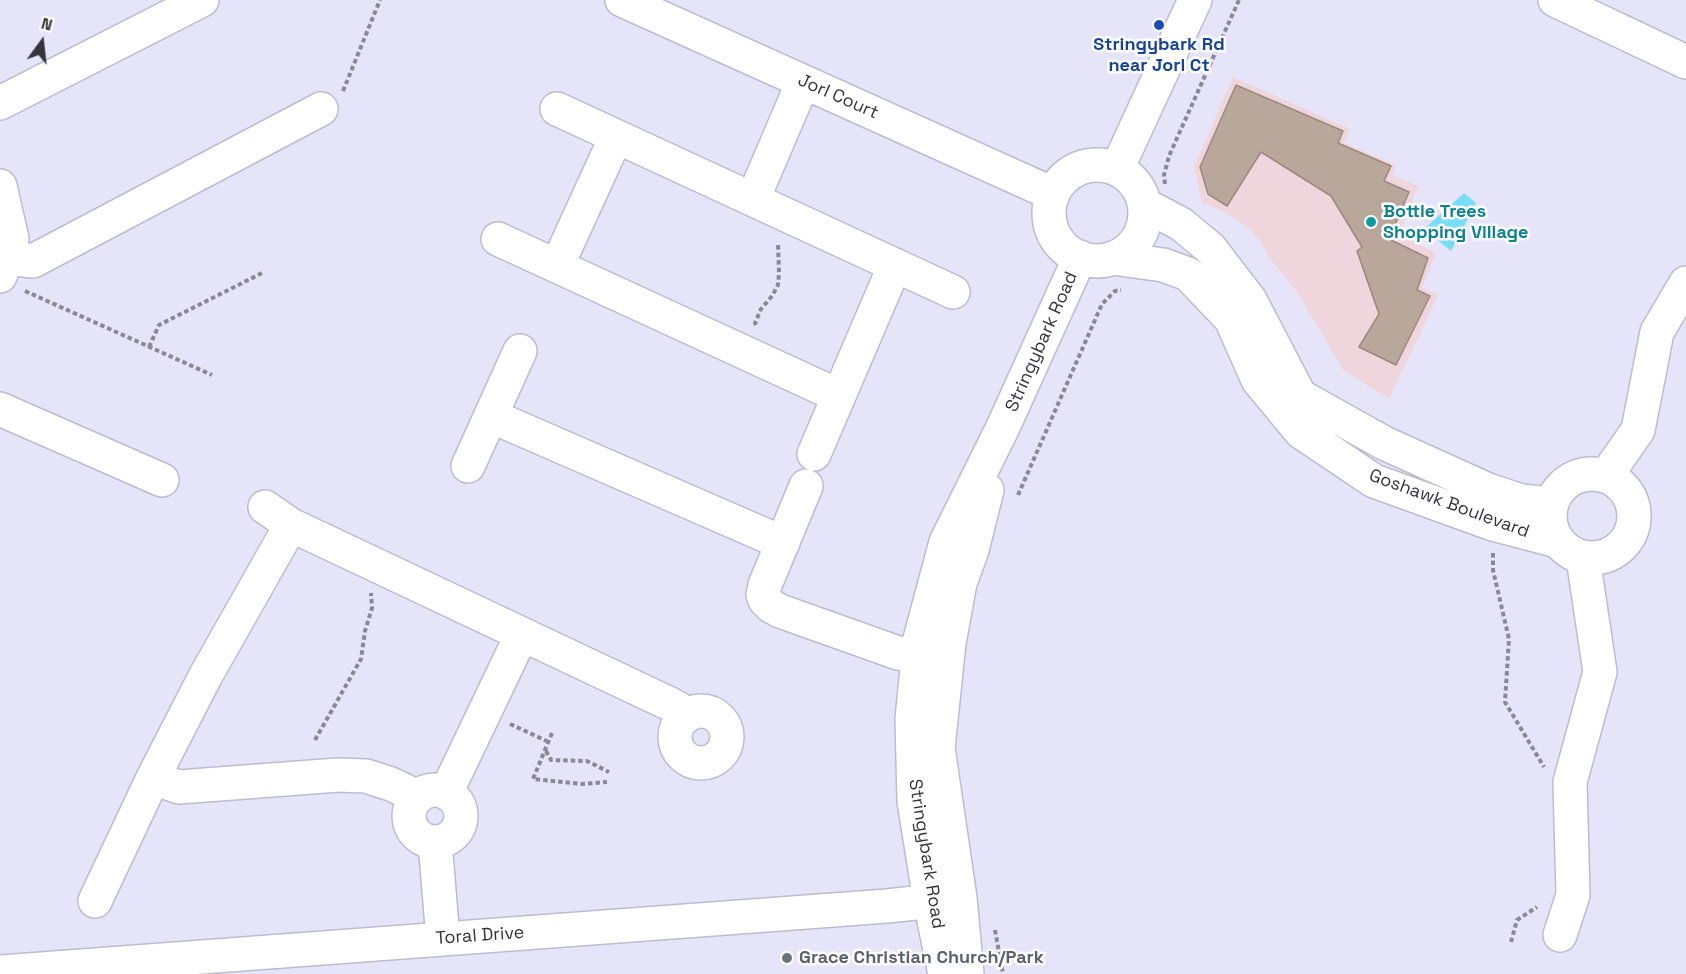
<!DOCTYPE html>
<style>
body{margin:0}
#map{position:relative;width:1686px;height:974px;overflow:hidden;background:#e6e4f8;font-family:"Space Grotesk",sans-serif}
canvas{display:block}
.north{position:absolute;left:12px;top:12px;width:60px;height:60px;-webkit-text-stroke:4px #fff;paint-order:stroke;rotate:15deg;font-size:16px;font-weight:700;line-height:24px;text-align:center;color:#35343c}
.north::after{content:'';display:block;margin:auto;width:21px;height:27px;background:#35343c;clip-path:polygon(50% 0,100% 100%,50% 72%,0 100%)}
</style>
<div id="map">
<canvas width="1686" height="974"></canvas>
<div class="north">N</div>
</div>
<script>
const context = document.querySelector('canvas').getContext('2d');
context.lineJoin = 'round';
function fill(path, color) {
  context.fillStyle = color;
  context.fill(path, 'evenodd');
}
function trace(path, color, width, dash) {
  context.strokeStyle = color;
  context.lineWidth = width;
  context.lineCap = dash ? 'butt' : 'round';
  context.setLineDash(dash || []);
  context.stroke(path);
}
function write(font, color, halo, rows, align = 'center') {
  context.font = font + ' "Space Grotesk",sans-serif';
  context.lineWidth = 5;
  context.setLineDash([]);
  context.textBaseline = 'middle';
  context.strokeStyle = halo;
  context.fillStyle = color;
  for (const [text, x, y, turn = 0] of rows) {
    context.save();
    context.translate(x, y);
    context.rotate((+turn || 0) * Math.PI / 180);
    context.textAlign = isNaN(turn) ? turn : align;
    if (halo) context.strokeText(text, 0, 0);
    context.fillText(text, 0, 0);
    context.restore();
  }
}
const commercial = new Path2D(`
 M1233 77 1350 129 1344 143 1396 165 1392 175 1418 186 1399 234 1436 253 1422 288 1438 295 1389 399 1343 370 1298 293 1275 265 1252 230 1221 210 1202 203 1194 167Z`);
const water = new Path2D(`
 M1464 193 1476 203 1451 251 1424 229Z`);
const building = new Path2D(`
 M1236 85 1343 131 1338 143 1391 166 1384 181 1409 192 1389 239 1428 258 1417 290 1430 296 1396 365 1359 347 1379 314 1357 251 1362 247 1331 196 1261 152 1227 206 1208 194 1200 167Z`);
const path = new Path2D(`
 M343 91 380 0
 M1165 184 1164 175 1169 156 1239 0
 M25 291 212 375
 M756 325 755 323 761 309 772 296 778 285 779 273 778 244
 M149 347 159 325 262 273
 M1018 495 1102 304 1115 291 1121 290
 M1493 553V570L1509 639 1505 702 1544 767
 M510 724 549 742
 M552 733 533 779 582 784 607 782
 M315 740 361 659 365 631 372 608 371 593
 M546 751 551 760 587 761 609 772
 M995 930 1003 974
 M1511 942 1517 920 1537 907`);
const minor = new Path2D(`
 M622 0 1053 194
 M1555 0 1686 62
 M0 103 202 0
 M557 109 953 292
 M1049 213a48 48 0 1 1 96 0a48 48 0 1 1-96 0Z
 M1117 169 1195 0
 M0 186 12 239 7 258 0 276
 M753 199 803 82
 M1145 205 1181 224 1210 248 1250 300 1300 396 1384 443 1488 490 1521 501 1551 504
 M498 239 839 396
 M7 258 33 261 321 109
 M1113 258 1163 265 1188 274 1231 319 1258 380 1301 432 1374 481 1493 524 1558 541
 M557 266 616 137
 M0 409 162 480
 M491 416 783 543
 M814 454 895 265
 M468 466 520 351
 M1550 516a42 42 0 1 1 84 0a42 42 0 1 1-84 0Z
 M1606 476 1638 430 1657 332 1686 283
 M806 486 765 585 763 595 765 600 771 606 780 611 898 653 919 655
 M265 507 291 525 670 704 679 709 687 716
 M675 737a26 26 0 1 1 52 0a26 26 0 1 1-52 0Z
 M153 778 179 787 338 775 366 776 391 784 418 797
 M409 816a26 26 0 1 1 52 0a26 26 0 1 1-52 0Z
 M446 793 522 634
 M435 842 443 939
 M95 901 153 778 206 675 291 525
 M1560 935 1573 895 1570 782 1600 672 1583 558
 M0 972 887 906 960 898
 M945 974 930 901 914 801 912 719 920 639 946 542 1003 427 1080 257
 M967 974 960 898 938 748 949 643 960 583 972 550 987 490`);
const markers = [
 [1159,25,6,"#1a4fb4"],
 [1371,222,6,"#0f9aa8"],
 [787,958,6,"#6b7280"]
];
const transitNames = [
 ["Stringybark Rd",1159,45],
 ["near Jorl Ct",1159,66]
];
const streetNames = [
 ["Jorl Court",838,97,24],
 ["Stringybark Road",1042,342,-66],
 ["Goshawk Boulevard",1449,504,20],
 ["Stringybark Road",926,854,81],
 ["Toral Drive",480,936,-4]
];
const cultureNames = [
 ["Bottle Trees",1383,212],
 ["Shopping Village",1383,233]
];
const worshipNames = [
 ["Grace Christian Church/Park",799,958]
];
fill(commercial, '#efd5dc');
fill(water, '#77def6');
fill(building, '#baa79c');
trace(building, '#9b897e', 1.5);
trace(minor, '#bebbcf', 36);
trace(path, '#898896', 4, [4.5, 3]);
trace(minor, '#fff', 33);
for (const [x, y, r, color] of markers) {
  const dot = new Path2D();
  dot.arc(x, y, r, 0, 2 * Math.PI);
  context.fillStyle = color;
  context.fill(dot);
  trace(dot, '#fff', 2);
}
write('bold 18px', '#164399', '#fff', transitNames);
write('18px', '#35343c', '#fff', streetNames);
write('bold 18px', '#0d838f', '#fff', cultureNames, 'left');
write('bold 18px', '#5b616d', '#fff', worshipNames, 'left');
</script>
